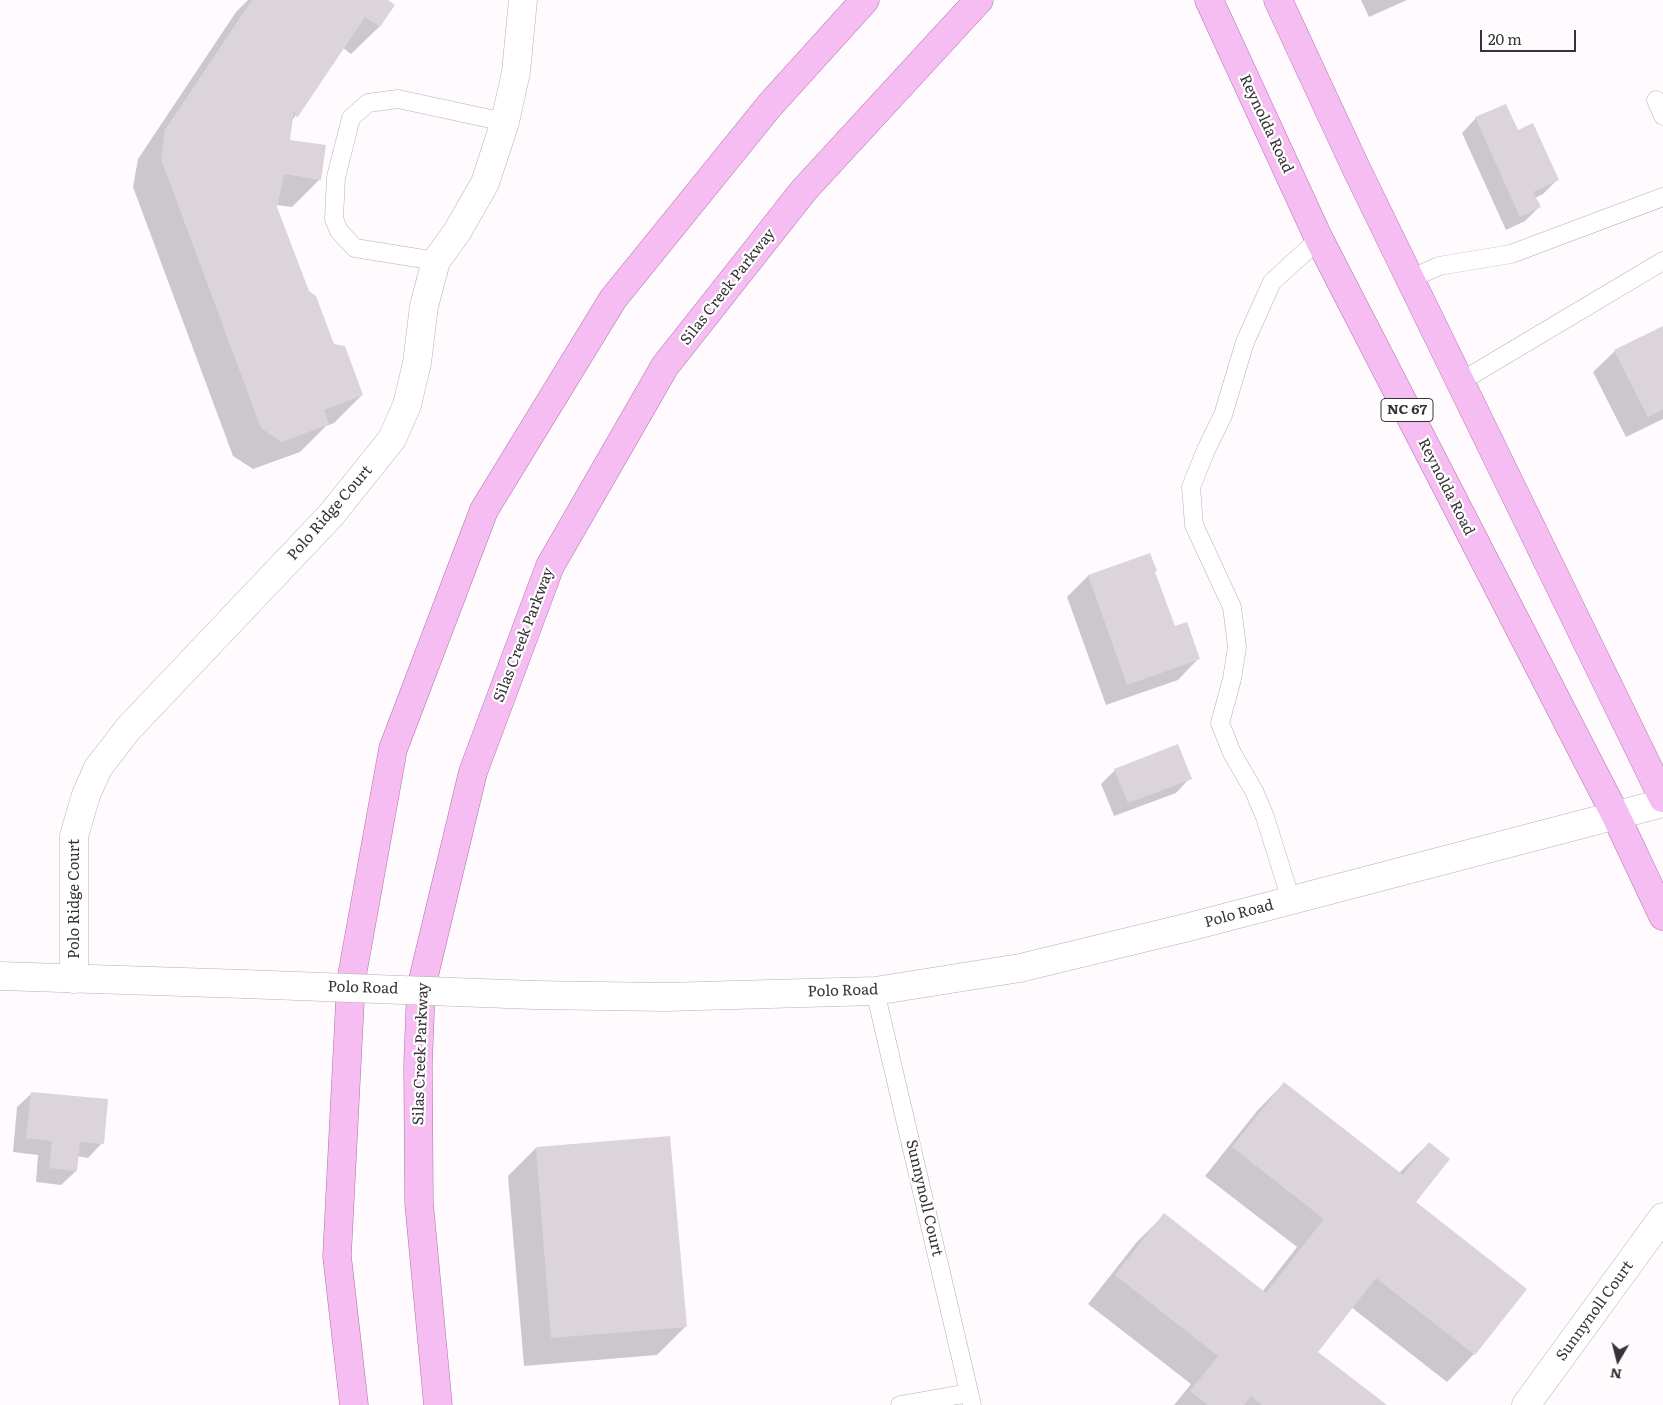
<!DOCTYPE html>
<style>
body{margin:0}
#map{position:relative;width:1663px;height:1405px;overflow:hidden;background:#fefafe;font-family:Literata,serif}
canvas{display:block}
.north{position:absolute;left:1593px;top:1335px;width:50px;height:50px;-webkit-text-stroke:4px #fff;paint-order:stroke;rotate:188deg;font-size:14px;font-weight:700;line-height:20px;text-align:center;color:#363336}
.north::after{content:'';display:block;margin:auto;width:18px;height:22px;background:#363336;clip-path:polygon(50% 0,100% 100%,50% 72%,0 100%)}
.scale{position:absolute;left:1480px;top:30px;width:96px;height:22px;box-sizing:border-box;border:2px solid #363336;border-top:0;padding-left:6px;font-size:15px;line-height:18px;white-space:nowrap;color:#363336;-webkit-text-stroke:4px #fff;paint-order:stroke}
</style>
<div id="map">
<canvas width="1663" height="1405"></canvas>
<div class="north">N</div>
<div class="scale">20 m</div>
</div>
<script>
const context = document.querySelector('canvas').getContext('2d');
context.lineJoin = 'round';
function fill(path, color) {
  context.fillStyle = color;
  context.fill(path, 'evenodd');
}
function trace(path, color, width, dash) {
  context.strokeStyle = color;
  context.lineWidth = width;
  context.lineCap = dash ? 'butt' : 'round';
  context.setLineDash(dash || []);
  context.stroke(path);
}
function write(font, color, halo, rows, align = 'center') {
  context.font = font + ' Literata,serif';
  context.lineWidth = 4.5;
  context.setLineDash([]);
  context.textBaseline = 'middle';
  context.strokeStyle = halo;
  context.fillStyle = color;
  for (const [text, x, y, turn = 0] of rows) {
    context.save();
    context.translate(x, y);
    context.rotate((+turn || 0) * Math.PI / 180);
    context.textAlign = isNaN(turn) ? turn : align;
    if (halo) context.strokeText(text, 0, 0);
    context.fillText(text, 0, 0);
    context.restore();
  }
}
const shadow = new Path2D(`
 M248 0H386L393 5 379 27 351 54 343 48 291 122 288 141 320 179 292 207 277 205 276 207 308 292 333 345 362 395 334 423 326 426 300 452 253 469 233 456 133 187 138 159 236 12Z
 M1361 0H1407L1369 17Z
 M1476 118 1557 180 1543 194 1535 198 1539 207 1525 221 1506 230 1462 133Z
 M1663 327V419L1626 437 1593 372 1615 351Z
 M1154 572 1174 628 1199 658 1178 680 1106 705 1067 597 1088 576Z
 M1115 770 1190 778 1176 793 1114 816 1101 784Z
 M1284 1083 1399 1173 1429 1143 1414 1202 1474 1354 1447 1382 1351 1307 1316 1352 1385 1405H1174L1191 1384 1088 1304 1136 1243 1164 1215 1262 1292 1297 1247 1205 1176 1257 1111Z
 M32 1093 102 1143 88 1158 77 1156 76 1171 61 1185 36 1182 38 1155 13 1152 17 1107Z
 M536 1148 685 1327 657 1355 524 1366 508 1176Z`);
const building = new Path2D(`
 M252 0H388L395 5 380 27 365 17 297 118 294 110 290 140 326 145 321 180 284 174 277 207 309 291 316 296 334 344 345 346 363 395 324 410 329 424 282 442 261 428 161 159 165 130Z
 M1506 104 1518 130 1533 123 1559 180 1533 192 1541 207 1520 217 1475 117Z
 M1663 326V409L1648 417 1614 350Z
 M1150 553 1157 571 1155 572 1175 626 1187 622 1200 659 1127 685 1088 575Z
 M1178 744 1192 779 1128 803 1114 769Z
 M1284 1082 1403 1175 1429 1142 1450 1159 1416 1202 1527 1289 1475 1355 1376 1278 1318 1352 1387 1405H1262L1251 1396 1244 1405H1208L1190 1391 1218 1356 1115 1275 1164 1213 1266 1293 1324 1219 1232 1147Z
 M31 1092 108 1099 104 1144 80 1142 77 1171 49 1168 52 1141 26 1138Z
 M670 1136 687 1327 551 1338 536 1147Z`);
const service = new Path2D(`
 M1656 100 1663 116
 M436 261 355 248 339 231 334 219 336 177 351 118 368 103 398 99 505 122
 M1410 279 1439 266 1511 254 1663 197
 M1460 382 1663 261
 M1291 900 1265 817 1254 791 1232 753 1220 723 1232 679 1237 647 1232 607 1194 525 1191 487 1206 450 1223 415 1245 342 1272 282 1319 239
 M875 991 972 1405
 M900 1405 969 1393`);
const minor = new Path2D(`
 M74 979V836L86 795 98 768 128 729 331 515 392 439 407 405 417 363 424 306 436 261 457 232 485 183 505 122 516 72 523 0
 M1526 1405 1663 1217`);
const secondary = new Path2D(`
 M0 976 244 984
 M534 995 665 997 875 991 1020 968 1189 927 1663 803`);
const primary = new Path2D(`
 M1209 0 1319 239 1615 814 1663 916
 M1278 0 1356 168 1663 798
 M354 1405 337 1256 351 981 393 749 484 510 613 299 770 105 865 0
 M438 1405 419 1203 418 1064 421 988 473 772 550 566 665 366 804 190 979 0`);
const secondaryBridge = new Path2D(`
 M244 984 534 995`);
const shields = [
 [1407,410,52]
];
const shieldNames = [
 ["NC 67",1407,410]
];
const streetNames = [
 ["Reynolda Road",1266,124,65],
 ["Silas Creek Parkway",728,287,-52],
 ["Reynolda Road",1446,487,63],
 ["Polo Ridge Court",330,513,-49],
 ["Silas Creek Parkway",524,635,-69],
 ["Polo Ridge Court",75,899,-90],
 ["Polo Road",1239,914,-15],
 ["Polo Road",363,988,2],
 ["Polo Road",843,991,-2],
 ["Silas Creek Parkway",421,1054,-88],
 ["Sunnynoll Court",924,1198,77],
 ["Sunnynoll Court",1595,1311,-54]
];
fill(shadow, '#0003');
fill(building, '#dcd4db');
trace(service, '#b6afb5', 19);
trace(minor, '#b6afb5', 29);
trace(secondary, '#b6afb5', 29);
trace(primary, '#ae70a9', 29);
trace(service, '#fff', 18);
trace(minor, '#fff', 28);
trace(secondary, '#fff', 28);
trace(primary, '#f5bdf1', 28);
trace(secondaryBridge, '#b6afb5', 29, []);
trace(secondaryBridge, '#fff', 28);
for (const [x, y, w] of shields) {
  const box = new Path2D();
  box.roundRect(x - w / 2, y - 11.5, w, 23, 4);
  context.fillStyle = '#fff';
  context.fill(box);
  trace(box, '#363336', 1);
}
write('bold 14px', '#363336', null, shieldNames);
write('15px', '#363336', '#fff', streetNames);
</script>
